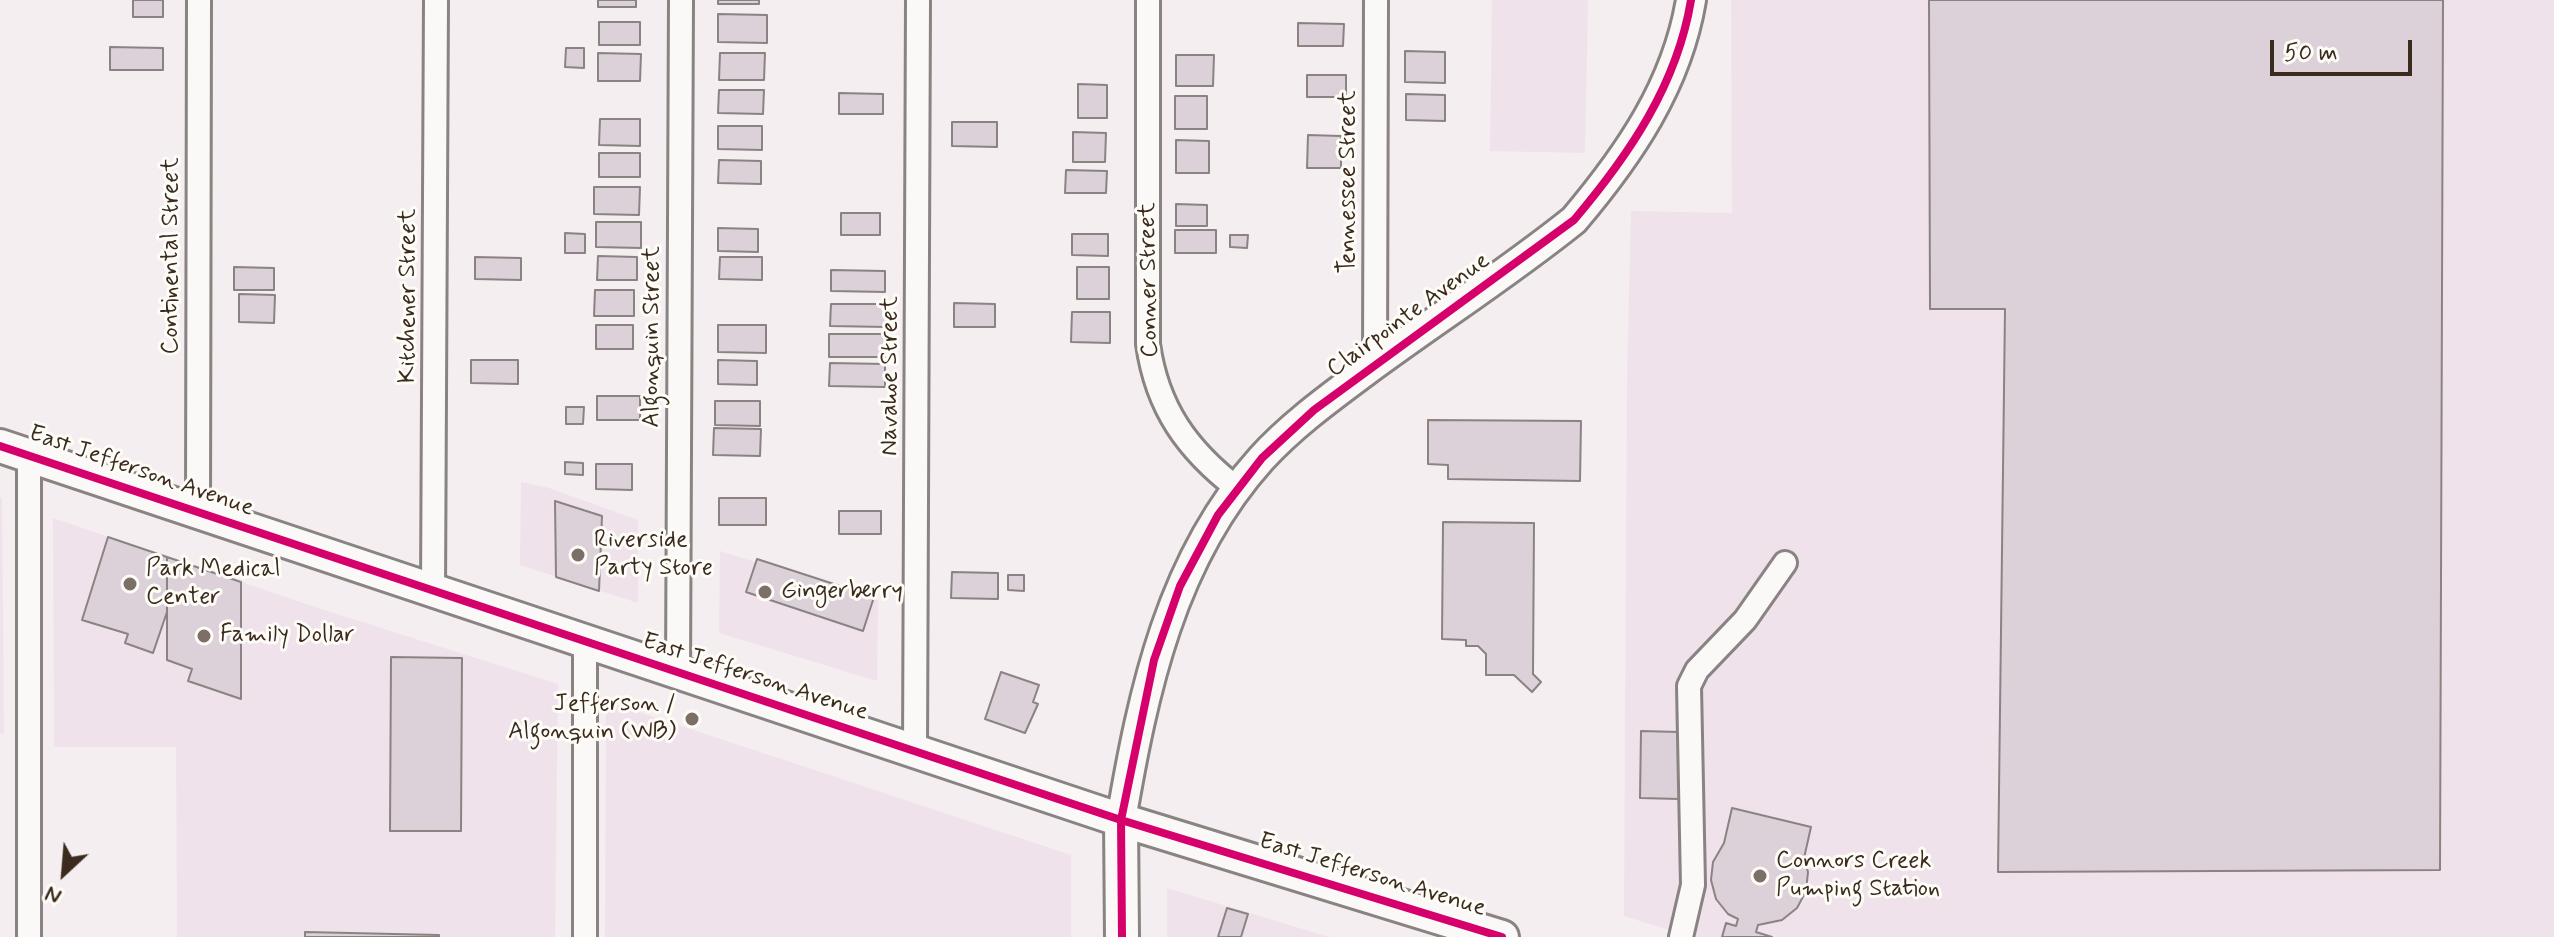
<!DOCTYPE html>
<style>
body{margin:0}
#map{position:relative;width:2554px;height:937px;overflow:hidden;background:#f4eef0;font-family:Mynerve,sans-serif}
canvas{display:block}
.north{position:absolute;left:24px;top:833px;width:80px;height:80px;-webkit-text-stroke:6px #fdfcf7;paint-order:stroke;rotate:206deg;font-size:22px;font-weight:700;line-height:32px;text-align:center;color:#3b2a1e}
.north::after{content:'';display:block;margin:auto;width:28px;height:36px;background:#3b2a1e;clip-path:polygon(50% 0,100% 100%,50% 72%,0 100%)}
.scale{position:absolute;left:2270px;top:40px;width:142px;height:36px;box-sizing:border-box;border:4px solid #3b2a1e;border-top:0;padding-left:10px;font-size:24px;line-height:28px;white-space:nowrap;color:#3b2a1e;-webkit-text-stroke:6px #fdfcf7;paint-order:stroke}
</style>
<div id="map">
<canvas width="2554" height="937"></canvas>
<div class="north">N</div>
<div class="scale">50 m</div>
</div>
<script>
const context = document.querySelector('canvas').getContext('2d');
context.lineJoin = 'round';
function fill(path, color) {
  context.fillStyle = color;
  context.fill(path, 'evenodd');
}
function trace(path, color, width, dash) {
  context.strokeStyle = color;
  context.lineWidth = width;
  context.lineCap = dash ? 'butt' : 'round';
  context.setLineDash(dash || []);
  context.stroke(path);
}
function write(font, color, halo, rows, align = 'center') {
  context.font = font + ' Mynerve,sans-serif';
  context.lineWidth = 6;
  context.setLineDash([]);
  context.textBaseline = 'middle';
  context.strokeStyle = halo;
  context.fillStyle = color;
  for (const [text, x, y, turn = 0] of rows) {
    context.save();
    context.translate(x, y);
    context.rotate((+turn || 0) * Math.PI / 180);
    context.textAlign = isNaN(turn) ? turn : align;
    if (halo) context.strokeText(text, 0, 0);
    context.fillText(text, 0, 0);
    context.restore();
  }
}
const built = new Path2D(`
 M1492 0H1588L1585 153 1490 151Z
 M1731 0H2554V937H1691L1624 916 1627 377 1631 211 1732 213Z
 M521 482 549 488 638 520V603L520 565Z
 M0 497 2 498 4 734 0 733Z
 M53 518 318 608 558 684 555 937H177L176 747H54Z
 M720 551 878 600 877 681 719 633Z
 M606 701 1071 855V937H605Z
 M1167 888 1329 937H1167Z`);
const building = new Path2D(`
 M133 0H163V17H133Z
 M598 0H636V7H598Z
 M718 0H759V4H718Z
 M1929 0H2443L2440 870 1998 872 2005 309H1930Z
 M718 14 767 15V43L718 42Z
 M599 22H640V45H599Z
 M1298 23 1344 24 1343 46H1298Z
 M110 47 163 48V70H110Z
 M566 48H584V68L565 67Z
 M1405 51 1445 52V83L1405 82Z
 M598 53 641 54 640 81H598Z
 M720 53H765L764 80H719Z
 M1176 55H1214L1213 86H1176Z
 M1307 75H1346V97H1307Z
 M1078 84 1107 85V118H1078Z
 M719 90H764L763 114 718 113Z
 M839 93 883 94V114H839Z
 M1406 94 1445 95V121L1406 120Z
 M1175 96H1207V129H1175Z
 M600 119H640V146L599 145Z
 M952 122H997V147L952 146Z
 M718 126H762V150L718 149Z
 M1073 132 1106 133 1105 162H1073Z
 M1308 135 1341 136V168H1307Z
 M1176 140 1209 141V173H1176Z
 M599 153H640V177H599Z
 M719 160 761 161V184L718 183Z
 M1066 170 1107 171 1106 193H1065Z
 M594 187H640L639 215 594 214Z
 M1176 204 1207 205V226H1176Z
 M841 213H880V235H841Z
 M596 222H641V248L596 247Z
 M718 228 758 229V252L718 251Z
 M1175 230H1216V253H1175Z
 M565 233 585 234V253H565Z
 M1072 234H1108V256L1072 255Z
 M1230 235H1248L1247 248 1230 247Z
 M598 256 637 257V280H597Z
 M475 257 521 258V280L475 279Z
 M720 257H762V280L719 279Z
 M234 267 274 268V290H234Z
 M1077 267H1109V299H1077Z
 M831 270 885 271V292L831 291Z
 M595 290H634V316H594Z
 M239 294 275 295 274 323 239 322Z
 M954 303 995 304V327H954Z
 M831 304H887V327L830 326Z
 M1072 312H1110V343L1071 342Z
 M596 325H633V349H596Z
 M718 325H766V353L718 352Z
 M829 334H885V357H829Z
 M471 360H518V384L471 383Z
 M718 360 757 361V385L718 384Z
 M830 363 885 364V387L829 386Z
 M597 396H640V420H597Z
 M715 401H760V426L715 425Z
 M566 407H584L583 424H566Z
 M1428 420 1581 421 1580 481 1448 479V465L1428 464Z
 M714 428 761 429 760 456 713 455Z
 M565 462 583 463V475L565 474Z
 M596 464H632V490L596 489Z
 M719 498H766V525H719Z
 M555 501 602 516 599 591 556 577Z
 M839 511H881V534H839Z
 M1443 522 1534 523 1533 674 1541 682 1532 692 1514 675H1486V654L1478 646H1466V640L1442 639Z
 M108 537 167 557V612L153 653 125 643 128 634 82 620Z
 M167 557 241 582V699L188 681 192 669 167 660Z
 M757 559 874 597 863 631 746 592Z
 M952 572 998 573V599L951 598Z
 M1008 575H1024V591L1008 590Z
 M391 657 462 658 461 831H390Z
 M1001 672 1039 685 1033 702 1038 704 1025 733 985 719Z
 M1641 731 1679 732V799L1640 798Z
 M1732 808 1811 827 1804 858 1808 872 1806 891 1797 908 1782 920 1758 925 1756 932 1772 937H1722L1726 923 1736 926 1738 919 1728 914 1716 899 1711 880 1713 862 1724 843Z
 M1227 908 1248 914 1241 937H1218Z
 M305 932 439 935V937H305Z`);
const minor = new Path2D(`
 M1148 0V344C1157 408 1187 450 1238 489
 M1375 364 1376 0
 M29 455V937
 M198 512 199 0
 M433 591 436 0
 M678 674 681 0
 M915 753 918 0
 M585 937V642
 M1681 937 1693 885 1689 686 1697 670 1745 620 1785 563`);
const tertiary = new Path2D(`
 M1121 820C1143 691 1171 559 1261 459 1291 426 1328 399 1363 373 1433 321 1507 274 1574 220 1629 155 1677 85 1691 0`);
const secondary = new Path2D(`
 M0 446 1121 820 1502 937
 M1121 820 1122 937`);
const cycleway = new Path2D(`
 M0 446 1121 820 1502 937
 M1122 937 1121 820 1154 660 1180 586 1218 515 1262 458 1314 410 1574 220C1629 155 1677 85 1691 0`);
const markers = [
 [578,555,8,"#7c6f68"],
 [130,584,8,"#7c6f68"],
 [765,592,8,"#7c6f68"],
 [204,636,8,"#7c6f68"],
 [692,719,8,"#7c6f68"],
 [1760,876,8,"#7c6f68"]
];
const streetNames = [
 ["Tennessee Street",1349,182,-90],
 ["Continental Street",172,256,-90],
 ["Conner Street",1150,280,-91],
 ["Kitchener Street",409,296,-90],
 ["Clairpointe Avenue",1409,316,-36],
 ["Algonquin Street",653,337,-90],
 ["Navahoe Street",891,376,-90],
 ["East Jefferson Avenue",141,472,19],
 ["East Jefferson Avenue",755,678,18],
 ["East Jefferson Avenue",1372,876,17]
];
const poiNames = [
 ["Riverside",594,541],
 ["Party Store",594,569],
 ["Park Medical",146,570],
 ["Center",146,598],
 ["Gingerberry",781,592],
 ["Family Dollar",220,636],
 ["Jefferson /",676,705,"right"],
 ["Algonquin (WB)",676,733,"right"],
 ["Connors Creek",1776,862],
 ["Pumping Station",1776,890]
];
fill(built, '#f0e2ea');
fill(building, '#dcd1d9');
trace(building, '#898381', 2);
trace(minor, '#898381', 28);
trace(tertiary, '#898381', 34);
trace(secondary, '#898381', 38);
trace(minor, '#faf9f8', 22);
trace(tertiary, '#faf9f8', 28);
trace(secondary, '#faf9f8', 32);
trace(cycleway, '#d6006c', 8);
for (const [x, y, r, color] of markers) {
  const dot = new Path2D();
  dot.arc(x, y, r, 0, 2 * Math.PI);
  context.fillStyle = color;
  context.fill(dot);
  trace(dot, '#fdfcf7', 3);
}
write('24px', '#3b2a1e', '#fdfcf7', streetNames);
write('24px', '#3b2a1e', '#fdfcf7', poiNames, 'left');
</script>
